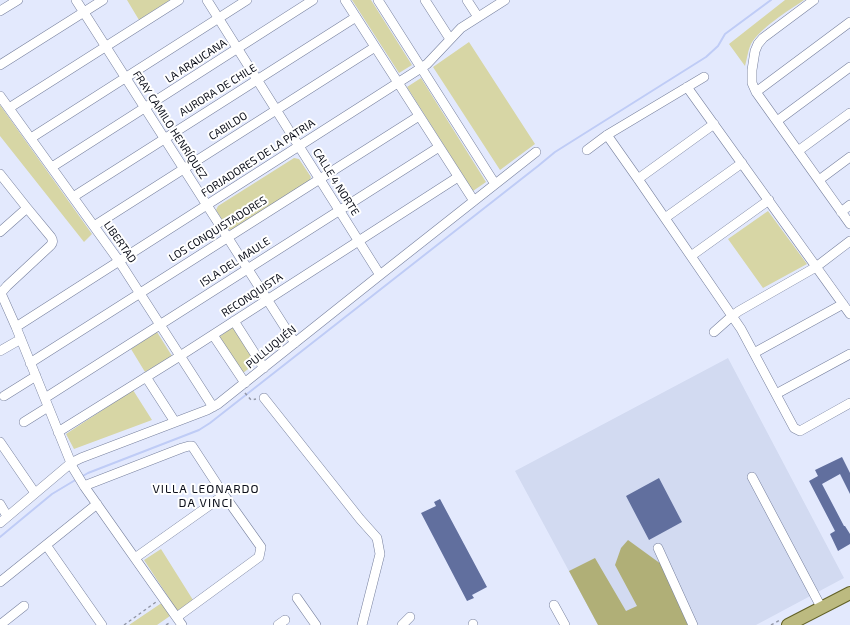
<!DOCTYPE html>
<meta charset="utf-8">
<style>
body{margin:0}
canvas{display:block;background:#e3e9fd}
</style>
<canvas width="850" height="625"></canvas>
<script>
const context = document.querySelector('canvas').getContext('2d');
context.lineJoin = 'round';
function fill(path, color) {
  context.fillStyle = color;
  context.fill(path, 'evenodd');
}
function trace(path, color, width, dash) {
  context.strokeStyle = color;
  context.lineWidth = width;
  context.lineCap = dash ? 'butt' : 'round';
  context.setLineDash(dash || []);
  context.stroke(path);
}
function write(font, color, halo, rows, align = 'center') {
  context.font = font + ' "Exo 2",sans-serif';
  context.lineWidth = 4;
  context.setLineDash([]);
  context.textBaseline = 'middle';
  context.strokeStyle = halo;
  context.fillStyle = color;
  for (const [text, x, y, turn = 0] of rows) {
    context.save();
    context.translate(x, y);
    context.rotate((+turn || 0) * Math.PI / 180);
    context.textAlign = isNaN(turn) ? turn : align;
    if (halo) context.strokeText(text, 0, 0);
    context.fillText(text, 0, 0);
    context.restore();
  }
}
const built = new Path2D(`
 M728 358 844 578 756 625H598L515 471Z`);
const green = new Path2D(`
 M127 0H170L139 20Z
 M352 0H371L412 65 399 73Z
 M785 0H804C788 11 760 28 751 44 748 50 747 59 745 66L729 44Z
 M469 42 535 144 500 170 433 67Z
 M421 78 486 182 473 191 407 87Z
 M0 105 92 234 84 242 0 136Z
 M294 158 299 159 311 177 309 182 234 231 228 229 216 210 218 206Z
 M768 211 807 264 763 288 728 239Z
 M233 327 256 363 243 373 219 337Z
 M157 332 172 356 145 372 131 349Z
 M133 390 152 420 74 449 66 434Z
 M161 549 193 600 157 625H129L169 598 144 560Z`);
const forest = new Path2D(`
 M628 540 661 564 689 625H598L569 571 595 558 626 611 637 606 615 565 621 548Z`);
const stream = new Path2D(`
 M81 477 88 473 199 430 210 423 538 166 555 152 706 57 718 46 725 34 771 0
 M0 537 52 494 77 479`);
const building = new Path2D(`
 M842 457 850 473V494L840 474 822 484 844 526H845L850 534V544L838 551 830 534 835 531 809 481 818 476 815 470Z
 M659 478 682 522 649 540 626 496Z
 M440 499 487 587 472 595 474 598 467 601 421 513 436 506 434 502Z`);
const path = new Path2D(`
 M245 393 251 400 256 399
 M124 625 156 602
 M166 625 171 622
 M771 625 780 620`);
const minor = new Path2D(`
 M76 0 295 343
 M207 0 380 275
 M345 0 474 201
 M378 0 495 184
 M425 0 450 39
 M467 0 478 17
 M814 0 763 38 758 44 755 51 752 70V83L756 92 850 224
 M0 11 18 0
 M0 65 103 0
 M687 87 850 314
 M756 92 850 22
 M0 96 119 261 213 407
 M9 108 179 0
 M777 121 850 67
 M607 135 638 179 741 329 794 428 800 431 850 403
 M31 138 247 0
 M587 150 607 135 704 77
 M798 151 850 113
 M52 167 313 0
 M0 174 27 208 51 237C53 240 53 243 50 246L7 286 0 294
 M638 179 714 124
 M819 180 850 157
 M73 197 356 17
 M841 212 850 205
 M665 218 742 163
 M94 226 375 47
 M0 232 27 208
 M691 256 769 200
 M0 291 16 327 73 468 84 486 182 625
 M234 321 264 368
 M16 327 421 68 427 64 461 28 505 0
 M714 332 732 316 739 311 816 267 850 241
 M213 335 245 383
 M0 351 21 339
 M754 353 843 304
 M30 363 419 116
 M146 377 175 422
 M776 394 850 354
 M4 396 36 376
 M45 398 439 147
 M264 398 360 519 377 538 380 554 362 625
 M24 422 48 407
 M58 432 180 356 458 177
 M0 442 35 493
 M752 477 821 607
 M84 486 182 448 189 446H192L224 495 261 547 259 557 177 617
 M0 504 7 516
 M0 523 71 463 81 458 207 410 218 404 380 275 536 152
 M46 545 102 625
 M658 548 693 625
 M135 558 224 495
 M0 582 97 504
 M297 598 316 625
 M554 605 565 625
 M473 624V625
 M0 625 24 606
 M278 625 285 620
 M402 625 410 617`);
const major = new Path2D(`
 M788 625 850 593`);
const streetNames = [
 ["LA ARAUCANA",196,61,-33],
 ["AURORA DE CHILE",218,90,-32],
 ["FRAY CAMILO HENRÍQUEZ",170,125,57],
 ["CABILDO",228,126,-32],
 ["FORJADORES DE LA PATRIA",258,158,-33],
 ["CALLE 4 NORTE",336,182,58],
 ["LOS CONQUISTADORES",218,229,-32],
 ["LIBERTAD",120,242,55],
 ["ISLA DEL MAULE",235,262,-33],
 ["RECONQUISTA",252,295,-33],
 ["PULLUQUÉN",271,347,-39]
];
const neighbourhoodNames = [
 ["VILLA LEONARDO",206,489],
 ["DA VINCI",206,503]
];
fill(built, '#d2daf1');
fill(green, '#d7d6a5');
fill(forest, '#b0af77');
trace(stream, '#bfccf6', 2);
fill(building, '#616f9e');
trace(minor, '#77809e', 10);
trace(major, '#616025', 14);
trace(path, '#9297a7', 1.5, [3, 3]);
trace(minor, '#fff', 9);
trace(major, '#bcba80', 12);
write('11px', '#0b0e19', '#fff', streetNames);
context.letterSpacing = '1px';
write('12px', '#0b0e19', '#fff', neighbourhoodNames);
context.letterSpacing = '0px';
</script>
